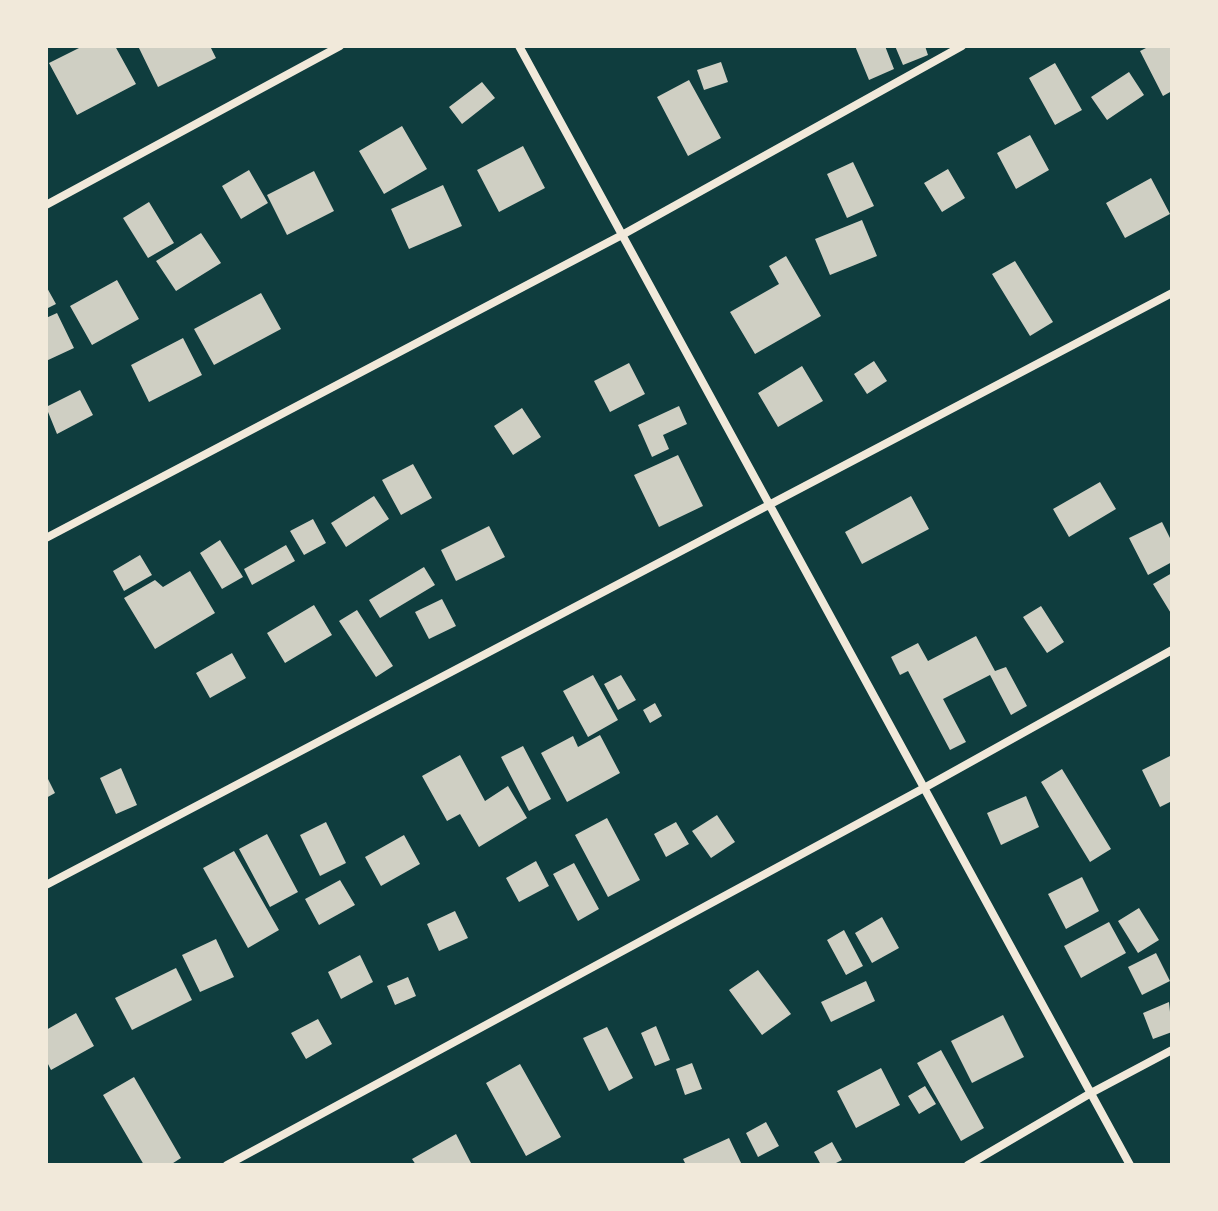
<!DOCTYPE html>
<style>
body{margin:0}
#map{position:relative;width:1218px;height:1211px;overflow:hidden;background:#0f3d3e;font-family:Inter,sans-serif}
canvas{display:block}
.frame{position:absolute;inset:0;border:48px solid #f1e9da;pointer-events:none}
</style>
<div id="map">
<canvas width="1218" height="1211"></canvas>
<div class="frame"></div>
</div>
<script>
const context = document.querySelector('canvas').getContext('2d');
context.lineJoin = 'round';
function fill(path, color) {
  context.fillStyle = color;
  context.fill(path, 'evenodd');
}
function trace(path, color, width, dash) {
  context.strokeStyle = color;
  context.lineWidth = width;
  context.lineCap = dash ? 'butt' : 'round';
  context.setLineDash(dash || []);
  context.stroke(path);
}
const building = new Path2D(`
 M83 46H115L136 84 77 115 49 63Z
 M138 46H210L216 58 158 87Z
 M855 46H885L894 69 869 80Z
 M895 46H925L928 55 903 65Z
 M1150 46H1172V91L1163 96 1140 51Z
 M721 62 728 82 704 90 697 70Z
 M1055 63 1082 110 1055 125 1029 78Z
 M1129 72 1144 95 1107 120 1091 97Z
 M689 80 721 138 688 156 657 97Z
 M482 82 495 98 462 124 449 107Z
 M402 126 427 169 384 194 359 151Z
 M1030 135 1049 170 1016 189 997 153Z
 M523 146 545 188 499 212 477 170Z
 M853 162 874 206 847 218 827 174Z
 M948 169 965 198 942 212 924 183Z
 M249 170 268 203 241 219 222 186Z
 M314 171 334 211 287 235 267 195Z
 M1151 178 1170 214 1125 238 1106 203Z
 M443 185 462 226 409 249 391 209Z
 M149 202 174 243 148 258 123 218Z
 M862 220 877 256 830 275 815 239Z
 M201 233 221 263 176 291 156 261Z
 M786 256 821 316 755 354 730 312 779 284 769 266Z
 M1015 261 1053 322 1030 336 992 274Z
 M117 280 139 319 92 345 70 306Z
 M46 286 56 304 46 309Z
 M261 293 281 329 214 365 194 329Z
 M57 313 74 348 46 361V318Z
 M183 338 202 375 149 402 131 365Z
 M874 361 887 381 867 394 854 374Z
 M629 363 645 394 610 412 594 381Z
 M802 366 823 401 778 427 758 393Z
 M80 390 93 415 57 434 46 407Z
 M679 406 687 424 663 435 669 449 652 457 638 425Z
 M522 408 541 437 513 455 494 426Z
 M678 455 703 506 659 527 634 475Z
 M413 464 432 498 401 515 382 480Z
 M1100 482 1116 509 1069 537 1053 509Z
 M374 496 389 519 346 547 331 523Z
 M911 496 929 529 862 564 845 532Z
 M313 519 326 543 304 555 290 531Z
 M1162 522 1172 542V562L1148 575 1129 538Z
 M489 526 505 557 456 581 441 550Z
 M220 540 243 577 222 589 200 553Z
 M286 545 295 561 252 585 244 569Z
 M140 555 152 575 124 591 113 571Z
 M424 567 435 585 380 618 369 600Z
 M190 571 215 613 155 649 124 598 155 580 163 587Z
 M1172 573V615L1153 584Z
 M442 599 456 626 429 639 415 612Z
 M314 605 332 635 285 663 267 633Z
 M1041 606 1064 642 1047 653 1023 617Z
 M357 610 393 666 376 677 339 621Z
 M976 636 995 671 1006 667 1027 706 1011 715 990 675 943 699 966 742 950 750 908 671 900 675 891 657 918 643 928 661Z
 M232 653 246 678 210 698 196 673Z
 M593 675 618 720 588 737 563 691Z
 M621 675 636 700 618 710 604 684Z
 M655 703 662 716 650 723 643 710Z
 M600 735 620 773 567 802 541 753 573 736 578 747Z
 M523 746 551 799 529 811 501 757Z
 M460 755 485 801 508 786 527 818 479 847 460 814 447 821 422 776Z
 M1170 756 1172 801 1160 807 1142 770Z
 M121 768 137 805 116 814 100 778Z
 M1062 769 1111 849 1090 862 1041 782Z
 M46 775 55 793 46 798Z
 M1026 796 1039 827 1001 845 987 813Z
 M717 815 735 842 711 858 692 831Z
 M607 818 640 880 608 897 575 835Z
 M326 822 346 863 320 876 300 835Z
 M676 822 689 844 666 857 654 834Z
 M267 834 298 892 270 907 239 849Z
 M404 835 420 864 381 886 365 857Z
 M234 851 279 930 248 948 203 868Z
 M536 861 549 886 519 902 506 878Z
 M574 863 599 909 578 921 553 874Z
 M1082 877 1099 911 1066 929 1048 894Z
 M340 880 355 905 319 925 305 899Z
 M1139 908 1159 940 1138 953 1118 921Z
 M455 911 468 938 439 951 427 924Z
 M882 917 899 948 872 963 855 933Z
 M1109 922 1126 953 1081 978 1064 946Z
 M844 930 863 966 846 975 827 940Z
 M216 939 234 977 200 992 182 955Z
 M1156 953 1170 981 1142 995 1128 967Z
 M360 955 373 982 341 999 328 972Z
 M176 968 192 1000 132 1030 115 998Z
 M758 970 791 1014 762 1035 729 990Z
 M408 977 416 996 395 1005 387 986Z
 M866 981 875 1001 831 1022 821 1002Z
 M1169 1002 1172 1032 1153 1039 1143 1013Z
 M76 1013 94 1046 51 1070 46 1060V1030Z
 M1003 1015 1024 1057 972 1083 951 1041Z
 M318 1019 332 1044 306 1059 291 1033Z
 M656 1026 670 1060 655 1066 641 1033Z
 M607 1027 633 1078 609 1091 583 1038Z
 M941 1050 984 1128 961 1141 917 1063Z
 M692 1063 702 1089 685 1095 676 1069Z
 M520 1064 561 1137 526 1156 486 1083Z
 M881 1068 900 1105 856 1128 837 1091Z
 M134 1077 181 1158 170 1165H144L103 1095Z
 M925 1086 936 1104 919 1114 908 1096Z
 M766 1122 779 1146 758 1157 746 1133Z
 M456 1134 472 1165H416L412 1159Z
 M729 1138 742 1165H686L683 1159Z
 M832 1142 842 1160 832 1165H821L814 1152Z`);
const minor = new Path2D(`
 M519 46 1130 1165
 M46 205 340 46
 M46 538 622 235 962 46
 M46 885 1172 293
 M227 1165 924 788 1172 650
 M968 1165 1091 1093 1172 1050`);
fill(building, '#cfcfc3');
trace(minor, '#f1e9da', 8);
</script>
